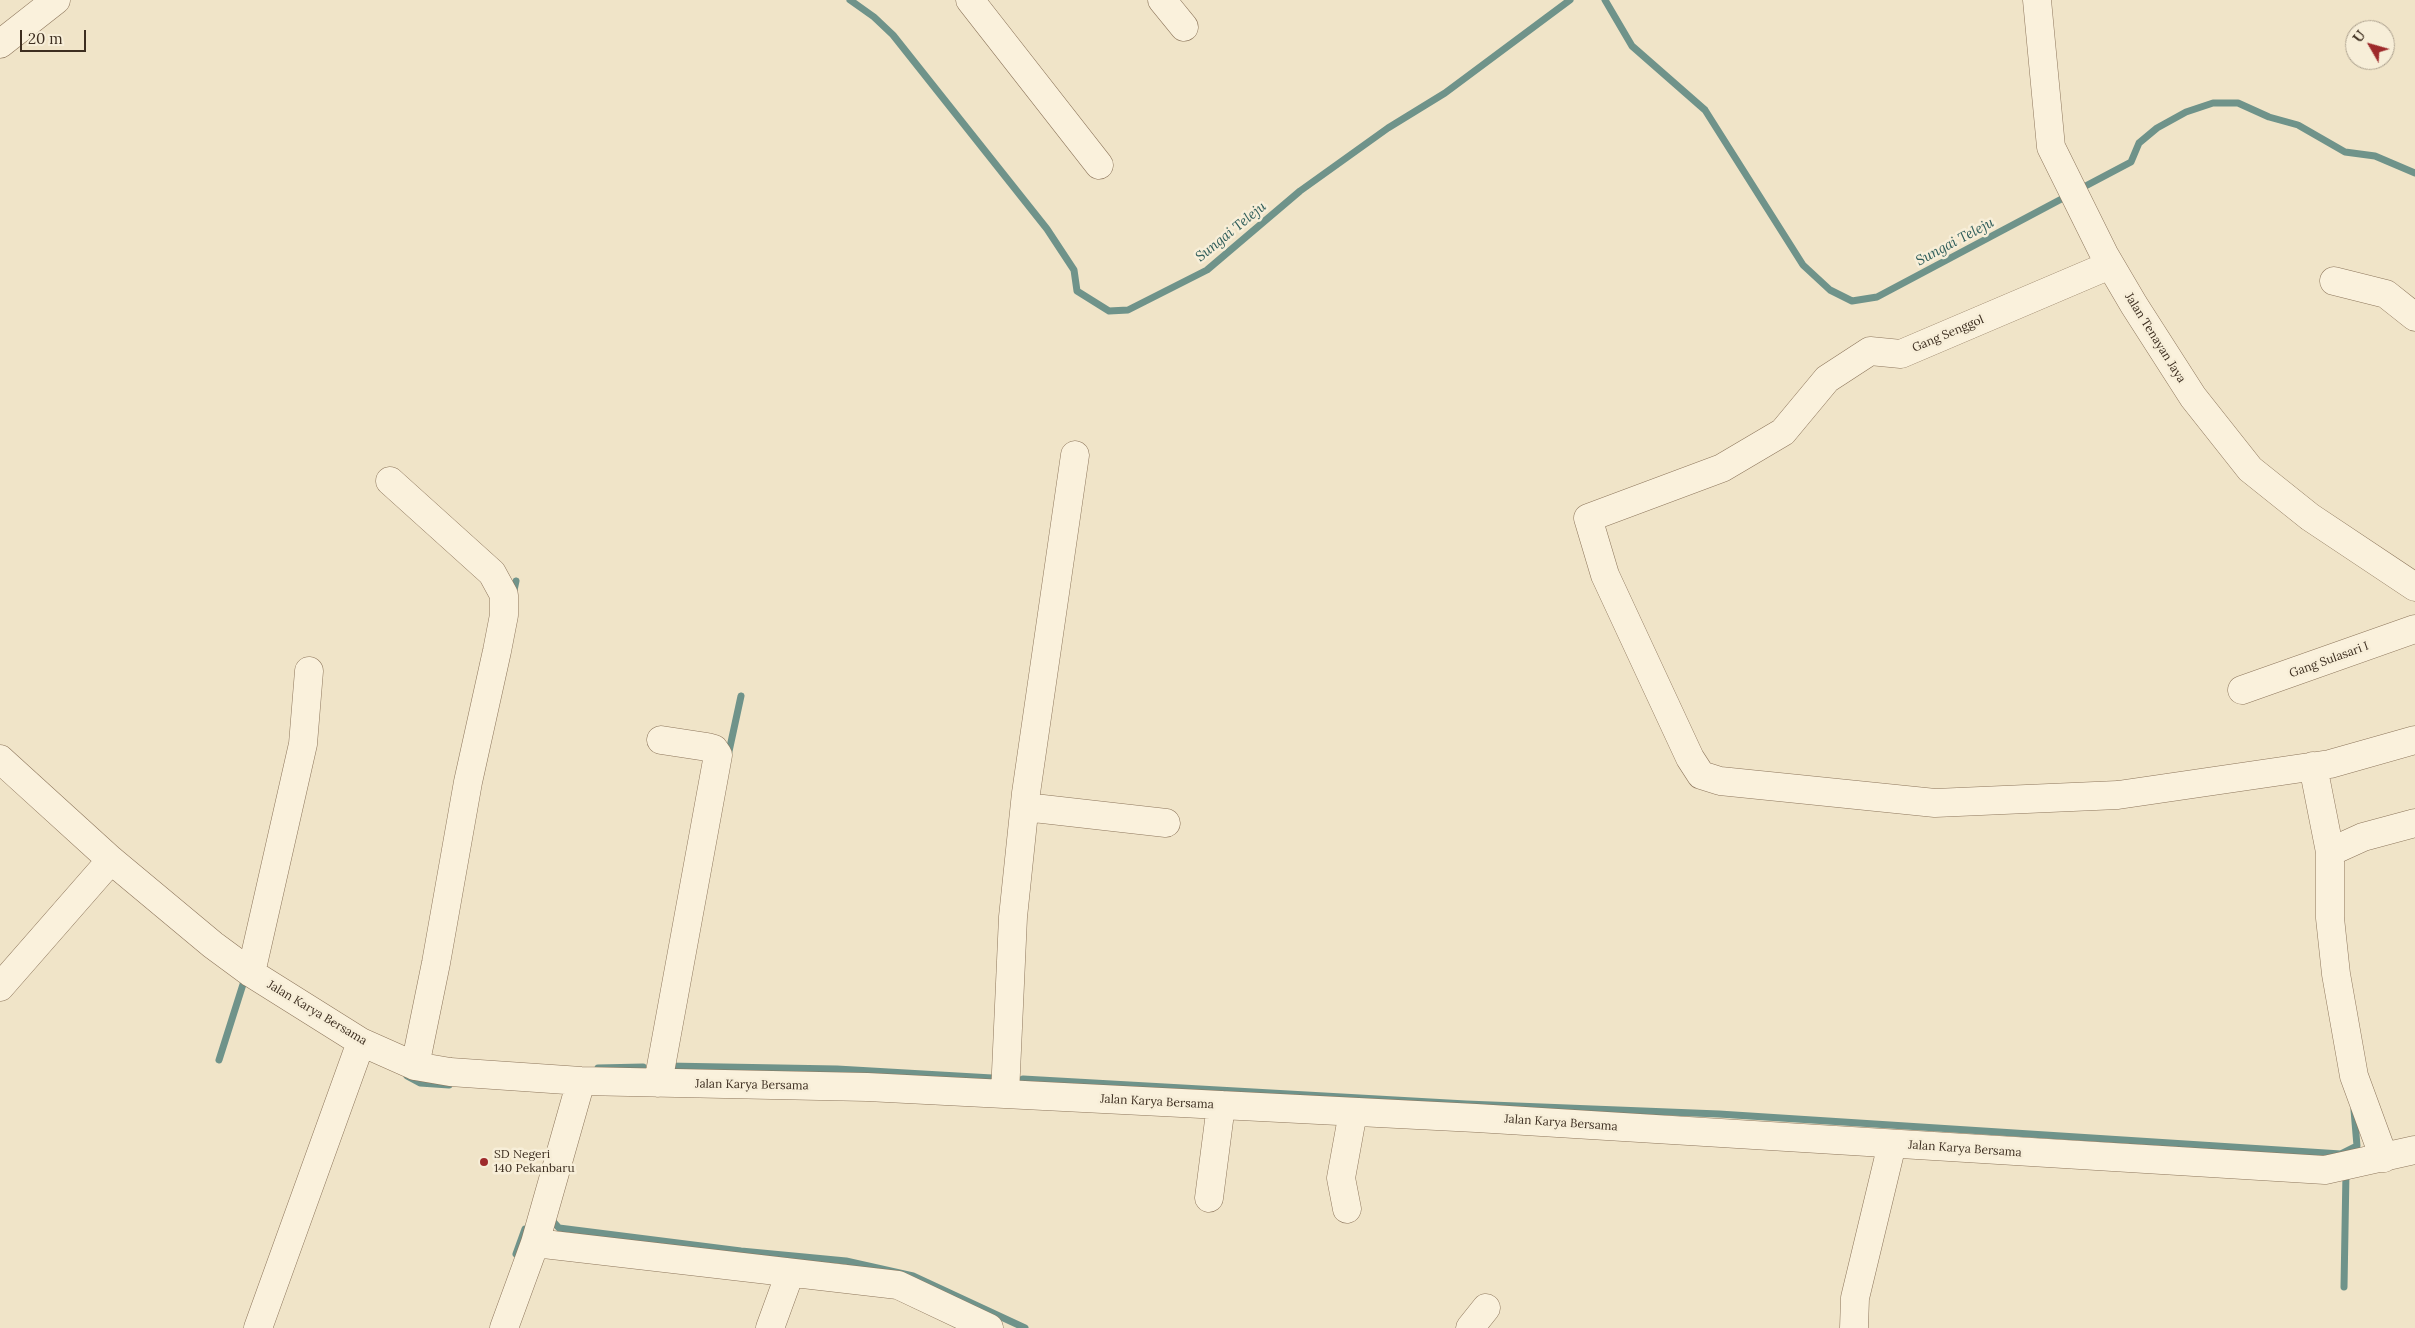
<!DOCTYPE html>
<style>
body{margin:0}
#map{position:relative;width:2415px;height:1328px;overflow:hidden;background:#f0e4c8;font-family:Lora,serif}
canvas{display:block}
.north{position:absolute;left:2345px;top:20px;width:50px;height:50px;box-sizing:border-box;background:#f7eed8;border:1px solid #ada18e;border-radius:50%;rotate:308deg;font-size:14px;font-weight:700;line-height:20px;text-align:center;color:#3d2e20}
.north::after{content:'';display:block;margin:auto;width:18px;height:22px;background:#9e2a2b;clip-path:polygon(50% 0,100% 100%,50% 72%,0 100%)}
.scale{position:absolute;left:20px;top:30px;width:66px;height:22px;box-sizing:border-box;border:2px solid #3d2e20;border-top:0;padding-left:6px;font-size:15px;line-height:18px;white-space:nowrap;color:#3d2e20;-webkit-text-stroke:4px #f7eed8;paint-order:stroke}
</style>
<div id="map">
<canvas width="2415" height="1328"></canvas>
<div class="north">U</div>
<div class="scale">20 m</div>
</div>
<script>
const context = document.querySelector('canvas').getContext('2d');
context.lineJoin = 'round';
function trace(path, color, width, dash) {
  context.strokeStyle = color;
  context.lineWidth = width;
  context.lineCap = dash ? 'butt' : 'round';
  context.setLineDash(dash || []);
  context.stroke(path);
}
function write(font, color, halo, rows, align = 'center') {
  context.font = font + ' Lora,serif';
  context.lineWidth = 5;
  context.setLineDash([]);
  context.textBaseline = 'middle';
  context.strokeStyle = halo;
  context.fillStyle = color;
  for (const [text, x, y, turn = 0] of rows) {
    context.save();
    context.translate(x, y);
    context.rotate((+turn || 0) * Math.PI / 180);
    context.textAlign = isNaN(turn) ? turn : align;
    if (halo) context.strokeText(text, 0, 0);
    context.fillText(text, 0, 0);
    context.restore();
  }
}
const stream = new Path2D(`
 M850 0 874 17 893 35 1047 229 1074 270 1077 291 1109 311 1128 310 1207 270 1300 191 1388 128 1445 93 1570 0
 M1605 0 1632 46 1705 110 1803 265 1830 290 1852 301 1877 297 2069 195
 M2078 190 2131 162 2139 143 2157 128 2186 112 2213 103H2238L2269 117 2298 125 2345 152 2375 156 2415 173
 M513 595 516 581
 M728 756 741 696
 M219 1060 245 978
 M667 1066 837 1069 992 1078
 M598 1068 643 1067
 M407 1076 420 1083 449 1085
 M1023 1079 1466 1104 1719 1114 2341 1154 2357 1146 2354 1110
 M550 1218 559 1228 741 1251 846 1261 913 1276 1025 1328
 M516 1254 525 1229
 M2344 1287 2346 1172`);
const minor = new Path2D(`
 M970 0 1099 165
 M1162 0 1184 27
 M2037 0 2051 147 2104 254 2134 305 2193 397 2250 469 2310 517 2415 587
 M0 44 56 0
 M2110 265 1901 354 1870 351 1827 379 1783 432 1722 468 1588 518 1605 575 1690 758 1701 775 1720 781 1935 803 2118 795 2330 764 2415 740
 M2334 281 2386 294 2415 317
 M390 481 492 573 504 595V615L497 651 468 782 436 963 415 1066
 M2242 690 2415 629
 M0 759 111 860 213 945 251 973 361 1042 415 1066 450 1072 581 1081 867 1087 1476 1118 2325 1170 2415 1150
 M2313 766 2330 852
 M1025 807 1166 823
 M251 973 303 744 309 671
 M0 987 111 860
 M658 1083 718 755 714 749 707 747 661 740
 M1005 1094 1013 917 1026 793 1075 455
 M2384 1158 2354 1076 2336 974 2330 918V852L2363 837 2415 823
 M1209 1198 1221 1105
 M1347 1209 1341 1178 1353 1112
 M535 1243 898 1285 989 1328
 M258 1328 361 1042
 M504 1328 535 1243 581 1081
 M770 1328 790 1273
 M1470 1328 1486 1308
 M1854 1328 1855 1298 1892 1144`);
const markers = [
 [484,1162,5,"#9e2a2b"]
];
const streetNames = [
 ["Gang Senggol",1948,334,-23],
 ["Jalan Tenayan Jaya",2155,338,58],
 ["Gang Sulasari I",2329,660,-20],
 ["Jalan Karya Bersama",317,1013,31],
 ["Jalan Karya Bersama",752,1085,1],
 ["Jalan Karya Bersama",1157,1102,3],
 ["Jalan Karya Bersama",1561,1123,4],
 ["Jalan Karya Bersama",1965,1149,4]
];
const poiNames = [
 ["SD Negeri",494,1155],
 ["140 Pekanbaru",494,1169]
];
const waterNames = [
 ["Sungai Teleju",1231,232,-39],
 ["Sungai Teleju",1955,242,-28]
];
trace(stream, '#6f938a', 7);
trace(minor, '#8d765c', 29);
trace(minor, '#faf1dc', 28);
for (const [x, y, r, color] of markers) {
  const dot = new Path2D();
  dot.arc(x, y, r, 0, 2 * Math.PI);
  context.fillStyle = color;
  context.fill(dot);
  trace(dot, '#f7eed8', 2);
}
write('12px', '#3d2e20', '#f7eed8', streetNames);
write('12px', '#3d2e20', '#f7eed8', poiNames, 'left');
write('italic 14px', '#2f5d5a', '#f7eed8', waterNames);
</script>
